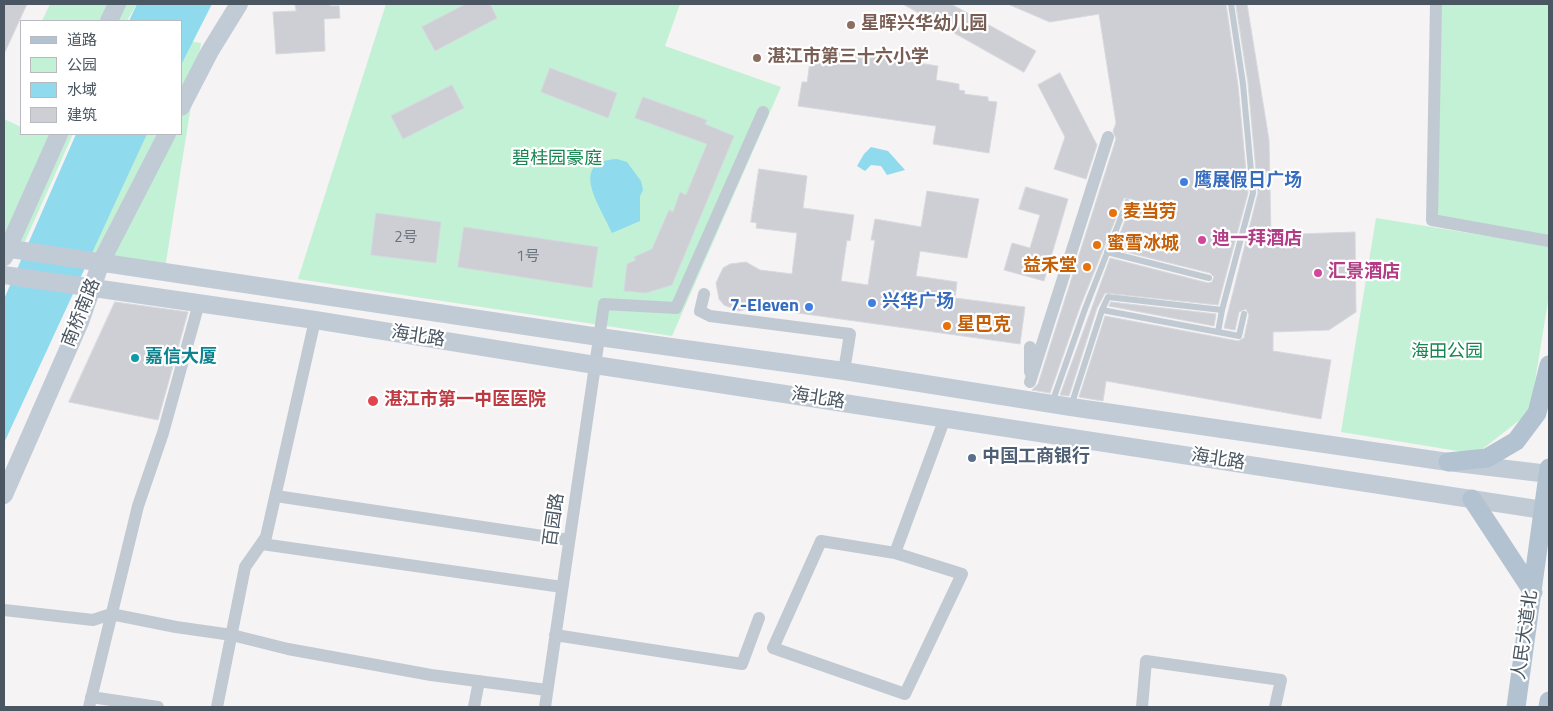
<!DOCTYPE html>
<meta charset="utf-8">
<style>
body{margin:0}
#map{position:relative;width:1553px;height:711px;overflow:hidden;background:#f5f3f3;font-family:"Titillium Web","Noto Sans SC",sans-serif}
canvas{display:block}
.frame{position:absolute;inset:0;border:5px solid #4a5661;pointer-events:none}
.legend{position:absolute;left:20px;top:20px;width:162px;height:115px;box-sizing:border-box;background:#fff;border:1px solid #b7bbc0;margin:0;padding:6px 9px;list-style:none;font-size:15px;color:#4a5661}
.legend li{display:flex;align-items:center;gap:10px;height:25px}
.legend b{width:25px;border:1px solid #b7bbc0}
</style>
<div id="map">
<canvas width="1553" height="711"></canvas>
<div class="frame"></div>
<ul class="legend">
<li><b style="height:6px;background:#b3c2d1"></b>道路</li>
<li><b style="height:14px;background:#c3f1d5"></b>公园</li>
<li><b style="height:14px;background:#90daee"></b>水域</li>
<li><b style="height:14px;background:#cdcfd5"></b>建筑</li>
</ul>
</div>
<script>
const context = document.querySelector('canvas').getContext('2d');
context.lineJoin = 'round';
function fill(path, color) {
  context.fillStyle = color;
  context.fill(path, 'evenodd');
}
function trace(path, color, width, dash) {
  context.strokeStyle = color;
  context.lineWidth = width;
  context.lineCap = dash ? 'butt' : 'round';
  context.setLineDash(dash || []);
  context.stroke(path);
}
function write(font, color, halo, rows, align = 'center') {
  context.font = font + ' "Titillium Web","Noto Sans SC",sans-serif';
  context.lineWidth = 4.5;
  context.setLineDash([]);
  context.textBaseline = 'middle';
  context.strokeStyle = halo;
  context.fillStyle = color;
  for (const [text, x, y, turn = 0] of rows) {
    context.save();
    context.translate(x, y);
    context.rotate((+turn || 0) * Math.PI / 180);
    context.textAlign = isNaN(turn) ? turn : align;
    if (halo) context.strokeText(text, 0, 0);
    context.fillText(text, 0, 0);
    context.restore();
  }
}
const green = new Path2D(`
 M50 4H137L127 21H42Z
 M386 4H680L665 46 781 87 672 336 298 279Z
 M1438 4H1549V239L1433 220Z
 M181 40 201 43 165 268 71 253 133 134H181Z
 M4 119 21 127V134H73L23 246 4 244Z
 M1376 218 1549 246V295L1530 412 1476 454 1341 432Z`);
const water = new Path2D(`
 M137 4H212L181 65V21H129Z
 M76 134H147L4 443V299Z
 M871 147 888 151 905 170 887 175 881 166 871 165 865 171 857 166 864 154Z
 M617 159 627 162 641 181 643 190 640 196V221L612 233C602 209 566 161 617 159Z`);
const building = new Path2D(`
 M4 4H27L4 54Z
 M295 4H330V6H339L340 18 324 19 325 51 276 54 273 12 296 11Z
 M466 4H490L497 18 435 51 422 27Z
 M903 4H951L1036 51 1024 72Z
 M1008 4H1226L1238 85 1248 193 1218 305 1105 293 1097 308 1069 396 1060 395 1110 258 1208 283 1212 282 1214 277 1210 273 1114 249 1132 203 1131 199 1124 198 1080 307 1050 393 1032 390 1038 384 1116 139 1113 131 1116 123 1099 14 1050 22Z
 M1236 4H1247L1269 140 1271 235 1355 232 1356 312 1329 330 1273 332V351L1331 360 1321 419 1106 381 1103 401 1079 397 1105 316 1238 341 1244 338 1249 315 1246 309 1239 312 1235 330 1224 328 1258 193 1248 83Z
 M812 47 938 66 936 80 959 84V90L965 91 964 94 988 97V101L997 102 989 153 933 144 936 126 798 106 802 82H807Z
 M550 68 617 93 608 118 541 92Z
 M1060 73 1097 145 1086 179 1054 169 1065 137 1038 85Z
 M452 85 464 108 403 139 391 116Z
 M643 97 707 120 705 124 734 136 672 285 646 293 624 291 627 264 636 260 634 257 652 249 669 210 673 212 680 192 686 195 707 144 635 118Z
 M759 169 807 176 803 208 854 215 850 241 847 240 841 281 868 285 875 240H871L875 219 921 227 927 191 979 199 967 258 920 251 916 276 957 282 955 298 1025 307 1020 344 755 307 739 311 724 305 719 299 716 283 723 268 730 264 746 262 760 270 792 274 797 233 756 228 757 223 751 222Z
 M1026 187 1068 199 1044 281 1004 270 1012 243 1030 248 1040 215 1019 209Z
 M376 213 441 222 436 263 371 255Z
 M464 227 598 247 592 288 458 267Z
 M115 302 188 312 158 420 69 402Z
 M1111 302 1216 314 1214 326 1109 306Z`);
const lane = new Path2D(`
 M1107 252 1209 278
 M1222 310 1253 193 1243 84 1231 4
 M1218 332 1239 336 1244 314
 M1052 403 1085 309 1127 202
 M1071 406 1102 310 1218 332 1222 310 1108 297 1102 310`);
const street = new Path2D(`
 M1436 4 1432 220 1549 241
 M704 294 700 311 710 316 850 334 844 371
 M1030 347V372
 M1030 382 1108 137
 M276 496 569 540
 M262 544 562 587
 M895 553 962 574 905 694 773 648 821 541 895 553 945 418
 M4 610 93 620 111 614 176 627 232 635 288 649 431 675 547 690
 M555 635 742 664 759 618
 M91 697 158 707
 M89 707 138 506 163 433 199 303
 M217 707 245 567 266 537 315 320
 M474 707 479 681
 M545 707 604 304 676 308 763 112
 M1142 707 1146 661 1281 680 1275 707`);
const secondary = new Path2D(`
 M109 21 117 4
 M181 107 210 51 239 4
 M4 248 599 337 844 371 1071 407 1448 462 1549 474
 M4 257 59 134
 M4 275 315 320 595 365 1543 510
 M4 495 80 322 101 262 167 134`);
const primary = new Path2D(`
 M1448 462 1487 458 1516 441 1537 413 1549 365
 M1472 499 1533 592
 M1516 707 1549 468
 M1548 707 1549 701`);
const markers = [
 [851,25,5,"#8d6e63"],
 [757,58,5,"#8d6e63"],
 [1184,182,5,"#3f7fe0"],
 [1113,213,5,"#e8710a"],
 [1202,240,5,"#d1479c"],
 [1097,245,5,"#e8710a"],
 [1087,267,5,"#e8710a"],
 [1318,273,5,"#d1479c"],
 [872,303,5,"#3f7fe0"],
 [809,307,5,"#3f7fe0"],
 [947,326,5,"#e8710a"],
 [135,358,5,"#0f9aa8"],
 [373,401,6,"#e0444e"],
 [972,458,5,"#5c6f8a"]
];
const numberNames = [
 ["2号",406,238],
 ["1号",528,257]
];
const educationNames = [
 ["星晖兴华幼儿园",861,25],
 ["湛江市第三十六小学",767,58]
];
const parkNames = [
 ["碧桂园豪庭",557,160],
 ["海田公园",1447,353]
];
const shopNames = [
 ["鹰展假日广场",1194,182],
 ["兴华广场",882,303],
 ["7-Eleven",799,307,"right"]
];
const foodNames = [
 ["麦当劳",1123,213],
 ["蜜雪冰城",1107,245],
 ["益禾堂",1077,267,"right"],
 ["星巴克",957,326]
];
const hotelNames = [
 ["迪一拜酒店",1212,240],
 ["汇景酒店",1328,273]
];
const streetNames = [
 ["南桥南路",82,313,-68],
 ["海北路",418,337,9],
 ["海北路",818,399,9],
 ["海北路",1218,460,9],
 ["百园路",555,520,-82],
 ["人民大道北",1526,635,-82]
];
const cultureNames = [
 ["嘉信大厦",145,358]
];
const healthNames = [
 ["湛江市第一中医医院",384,401]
];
const serviceNames = [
 ["中国工商银行",982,458]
];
fill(green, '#c3f1d5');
fill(water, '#90daee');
fill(building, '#cdcfd5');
trace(building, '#d7d9de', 1);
trace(lane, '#c1cad2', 6);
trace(street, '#c1cad2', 12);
trace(secondary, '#c1cbd6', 18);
trace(primary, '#b3c2d1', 19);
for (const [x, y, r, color] of markers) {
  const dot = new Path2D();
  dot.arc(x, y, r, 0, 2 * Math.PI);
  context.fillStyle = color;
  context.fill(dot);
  trace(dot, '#fff', 2);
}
write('15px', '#6b747e', null, numberNames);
write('bold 18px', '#785e54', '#fff', educationNames, 'left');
write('18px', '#17864f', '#fff', parkNames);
write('bold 18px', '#366cbe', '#fff', shopNames, 'left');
write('bold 18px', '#c56008', '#fff', foodNames, 'left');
write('bold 18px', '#b23c85', '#fff', hotelNames, 'left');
write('18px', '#4a5661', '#fff', streetNames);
write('bold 18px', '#0d838f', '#fff', cultureNames, 'left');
write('bold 18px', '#be3a42', '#fff', healthNames, 'left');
write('bold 18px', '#4e5e75', '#fff', serviceNames, 'left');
</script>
